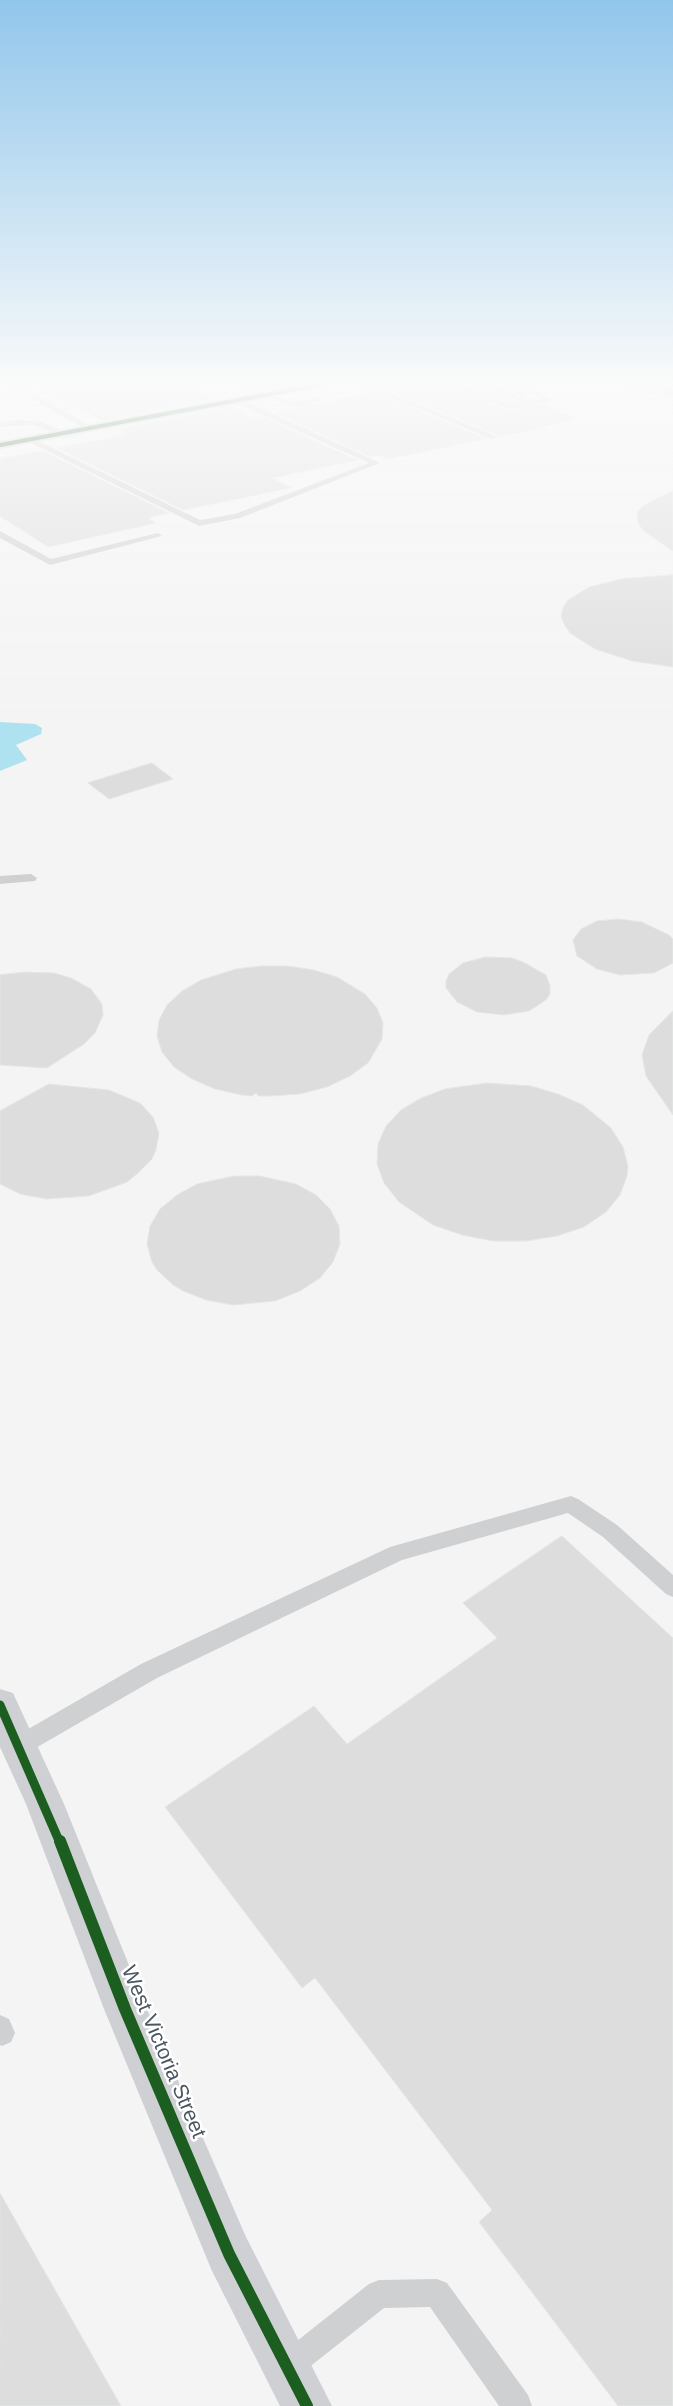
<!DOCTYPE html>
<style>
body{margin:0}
canvas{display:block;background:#f4f4f4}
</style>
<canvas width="673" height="2406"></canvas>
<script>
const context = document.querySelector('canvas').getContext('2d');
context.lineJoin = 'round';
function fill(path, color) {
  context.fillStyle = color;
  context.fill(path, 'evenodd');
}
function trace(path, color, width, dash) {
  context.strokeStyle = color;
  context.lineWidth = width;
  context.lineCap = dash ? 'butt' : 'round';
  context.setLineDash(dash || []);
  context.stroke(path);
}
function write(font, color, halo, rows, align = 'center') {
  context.font = font + ' Helvetica,sans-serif';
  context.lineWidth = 5;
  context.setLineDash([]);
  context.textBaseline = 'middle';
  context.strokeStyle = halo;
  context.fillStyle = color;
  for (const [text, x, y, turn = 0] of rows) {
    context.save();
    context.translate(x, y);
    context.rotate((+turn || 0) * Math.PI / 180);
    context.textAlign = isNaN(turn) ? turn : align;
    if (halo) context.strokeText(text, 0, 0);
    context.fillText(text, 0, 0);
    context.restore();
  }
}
const water = new Path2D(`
 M0 722 35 724 42 728 41 734 16 745 27 760 0 771Z`);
const building = new Path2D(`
 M35 385H184L214 399 102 420Z
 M410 385H461L455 389 508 411 543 405 577 418 521 433 499 436 388 389Z
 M466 385H479L516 402 510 403Z
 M493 385H515L525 392 526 397Z
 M374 392 486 439 388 459 379 455 370 457 276 413Z
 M232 407 254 418 261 416 357 460 272 478 291 488 183 510 57 448 128 434 118 429Z
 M43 451 169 513 148 518 156 523 48 547 0 516V459Z
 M673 491V551L645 532 639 525 637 518 638 511 644 505Z
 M673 575V667L632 661 595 649 570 633 564 624 561 616 563 608 568 600 589 587 621 579Z
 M152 763 173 779 109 799 88 783Z
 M619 919 642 922 669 935 673 939V963L654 973 620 975 597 969 577 956 573 940 581 929 597 921Z
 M486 957 512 958 523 962 546 975 550 986V994L546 1000 529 1011 504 1015 477 1012 457 1002 446 988V981L449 974 463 963Z
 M262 966H288L314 970 337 977 365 994 377 1008 383 1023 382 1039 368 1063 350 1076 327 1087 300 1094 271 1096H258L256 1093 252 1096 242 1095 215 1089 192 1079 174 1067 162 1052 157 1036 159 1020 167 1005 182 991 201 980 236 969Z
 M25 972 54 973 71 978 91 989 102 1004 103 1015 95 1033 84 1044 47 1068 0 1065V975Z
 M673 1011V1115L646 1076 642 1055 649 1035Z
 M487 1083 531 1086 558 1094 583 1105 611 1128 623 1147 628 1166 627 1176 620 1195 606 1212 584 1227 557 1236 526 1241H493L462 1235 433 1225 399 1202 384 1183 377 1164 378 1144 386 1126 401 1110 421 1098 445 1089Z
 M49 1084 109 1090 140 1103 153 1117 159 1133 156 1150 152 1159 137 1174 127 1182 89 1196 46 1199 20 1194 0 1184V1111Z
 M234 1176H260L296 1184 316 1195 330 1209 339 1226 340 1244 333 1262 320 1278 300 1291 275 1301 233 1305 206 1300 183 1291 173 1285 157 1270 152 1262 147 1244 150 1226 160 1209 177 1195 197 1184Z
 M562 1536 673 1638V2406H618L479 2222 492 2210 315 1978 302 1988 165 1807 314 1706 347 1744 497 1638 463 1603Z
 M0 2193 121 2406H0Z`);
const lane = new Path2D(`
 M9 385H18L94 428 87 430Z
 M239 385H249L294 403 319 398 323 400 294 407Z
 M362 385H372L498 437 491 439Z
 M481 385C502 385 520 403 540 399L517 385H526L551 400 532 406 509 409 457 388 464 386 510 405 522 402Z
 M233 398H239L380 463 240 518 199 526 25 440 32 438 200 520 235 514 369 463 233 402Z
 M18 420 42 422 67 433 60 435 33 425 0 427V423Z
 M0 531 51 559 158 533 162 536 50 565 0 538Z
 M31 874 37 878 35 881 0 884V876Z
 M571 1496 578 1499 617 1525 673 1575V1597L666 1594 603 1537 568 1513 402 1560 157 1678 27 1753 19 1756 11 1753 8 1746 11 1739 141 1664 390 1547Z
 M0 2015 9 2019 15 2033 11 2042 2 2046 0 2045Z
 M437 2279 447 2283 528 2395 532 2406H499L430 2307 384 2308 298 2376 288 2381 278 2376 273 2366 278 2356 369 2284 379 2280Z`);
const street = new Path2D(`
 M624 385H649L673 389V397L630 389Z`);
const secondary = new Path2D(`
 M299 385H324L318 389 0 449V441Z
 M0 1689 13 1693 64 1804 143 2000 246 2237 332 2406H280L212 2271 104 2009 26 1804 0 1747Z`);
const cyclewayFar2 = new Path2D(`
 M0 445 318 385`);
const cyclewayFar1 = new Path2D(`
 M0 1705 60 1843`);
const cycleway = new Path2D(`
 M60 1841 125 2009 229 2254 307 2406`);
const nearStreetnames = [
 ["West Victoria Street",163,2052,67]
];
fill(water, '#aee2f0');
fill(building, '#ddddde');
trace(building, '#e5e6e7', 1);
fill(lane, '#ced0d2');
fill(street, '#ced0d2');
fill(secondary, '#ced0d4');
trace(cyclewayFar2, '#1b5e20', 4);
trace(cyclewayFar1, '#1b5e20', 9);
trace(cycleway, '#1b5e20', 12);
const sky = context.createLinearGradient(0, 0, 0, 722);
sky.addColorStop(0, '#91c6eb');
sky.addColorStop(0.53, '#fafafa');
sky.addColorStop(1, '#fafafa00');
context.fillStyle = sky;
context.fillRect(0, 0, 673, 722);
write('21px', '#4a5661', '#fff', nearStreetnames);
</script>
